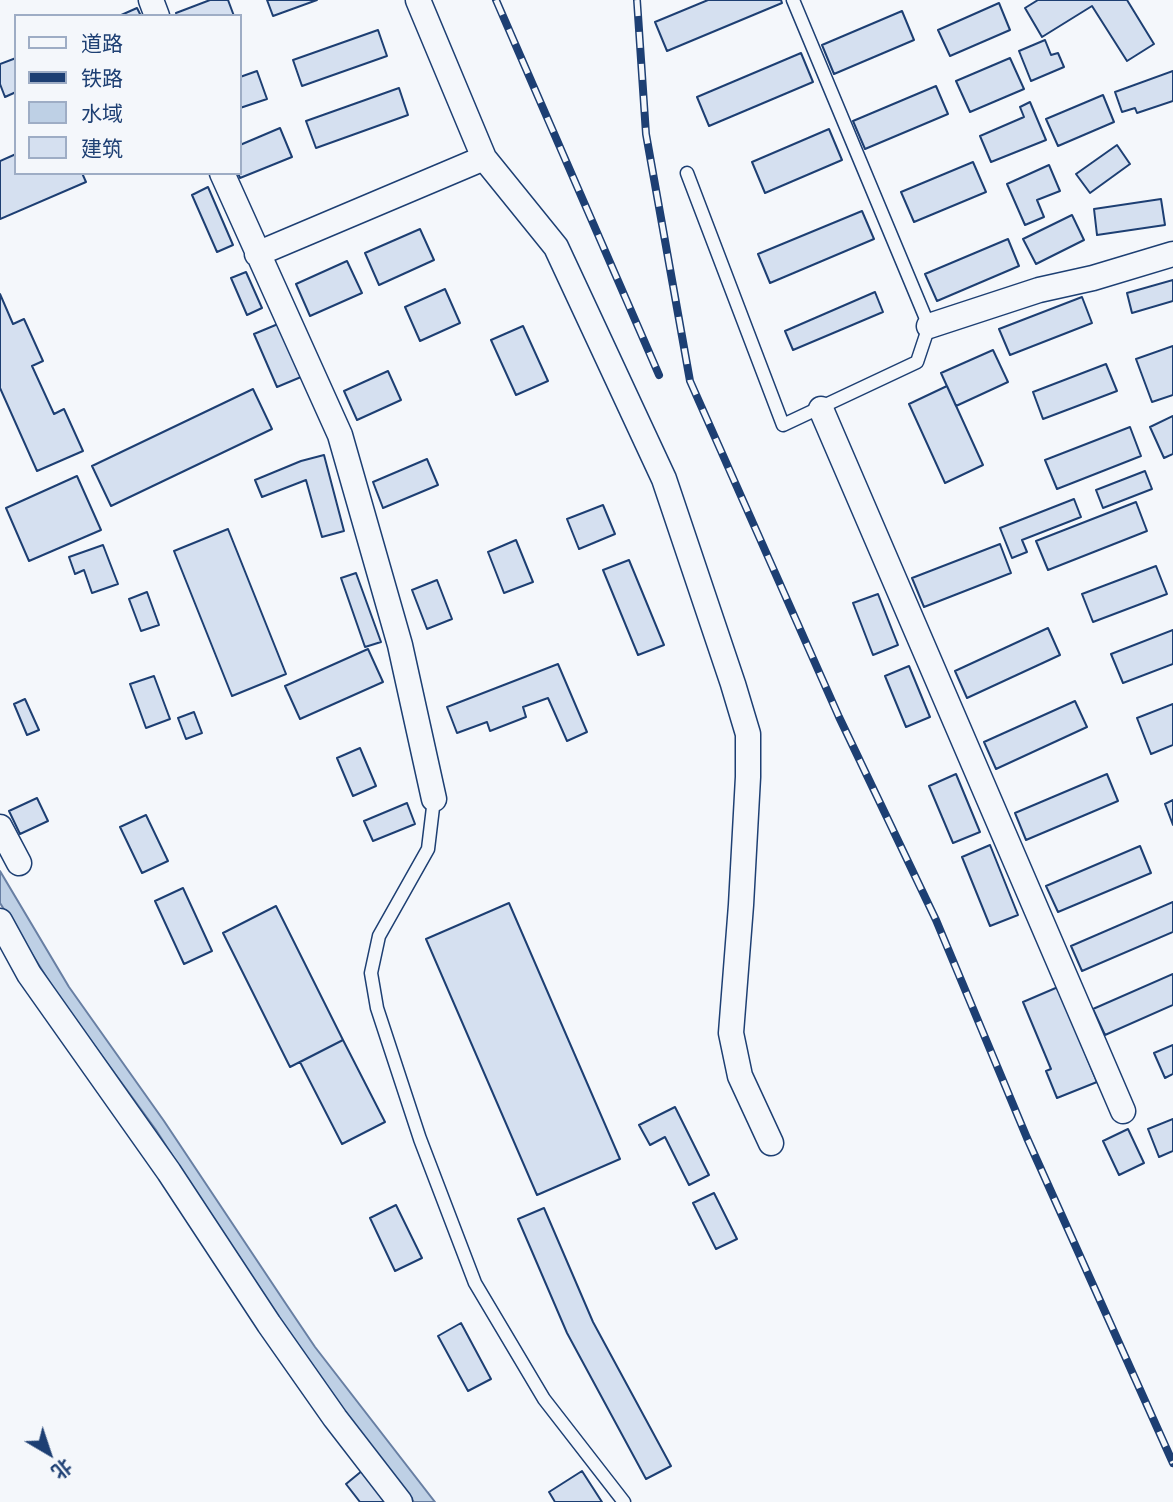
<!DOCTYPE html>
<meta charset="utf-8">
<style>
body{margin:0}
#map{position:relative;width:1173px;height:1502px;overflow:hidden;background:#f4f7fb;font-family:"Titillium Web","Noto Sans SC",sans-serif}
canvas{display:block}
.legend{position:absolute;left:14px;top:14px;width:228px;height:161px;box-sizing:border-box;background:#f4f7fb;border:2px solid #9eadc5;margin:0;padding:9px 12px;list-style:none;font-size:21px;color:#1d3f73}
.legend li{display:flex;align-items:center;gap:14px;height:35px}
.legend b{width:35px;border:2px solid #9eadc5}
.north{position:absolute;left:14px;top:1418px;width:70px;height:70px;-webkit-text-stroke:5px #f4f7fb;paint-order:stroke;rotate:141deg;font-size:19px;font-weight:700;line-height:28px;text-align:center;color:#1d3f73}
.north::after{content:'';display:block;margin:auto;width:24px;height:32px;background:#1d3f73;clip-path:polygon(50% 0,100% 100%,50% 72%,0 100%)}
</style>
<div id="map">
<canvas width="1173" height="1502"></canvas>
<ul class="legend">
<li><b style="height:9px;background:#f4f7fb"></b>道路</li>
<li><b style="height:9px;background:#1d3f73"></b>铁路</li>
<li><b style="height:19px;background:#bed0e5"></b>水域</li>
<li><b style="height:19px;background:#d5e0f0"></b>建筑</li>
</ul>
<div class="north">北</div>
</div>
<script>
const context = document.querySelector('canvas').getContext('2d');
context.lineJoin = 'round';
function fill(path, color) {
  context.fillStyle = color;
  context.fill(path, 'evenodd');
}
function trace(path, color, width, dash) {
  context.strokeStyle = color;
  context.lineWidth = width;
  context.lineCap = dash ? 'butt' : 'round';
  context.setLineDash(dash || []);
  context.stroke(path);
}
const water = new Path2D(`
 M0 871 69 987 164 1121 286 1304 315 1347 435 1502H414L365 1440 246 1271 156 1130 57 994 0 903Z`);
const building = new Path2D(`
 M210 0H228L234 16H177L176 13Z
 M267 0H317L273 16Z
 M708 0H781L782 3 667 51 655 22Z
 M1038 0H1127L1154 44 1127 61 1092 6 1042 37 1025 8Z
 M999 3 1010 30 950 56 938 30Z
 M137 8 141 16H119Z
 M902 11 914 40 834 74 822 45Z
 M378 30 387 56 302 86 293 60Z
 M1045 40 1051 55 1058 53 1064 67 1031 81 1019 51Z
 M801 53 813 82 709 126 697 97Z
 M16 58V92L5 97 0 84V64Z
 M1010 58 1024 89 970 112 956 81Z
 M257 71 267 99 240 108V77Z
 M1173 71V101L1137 113 1135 108 1122 112 1115 92Z
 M936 86 948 114 865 149 853 121Z
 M399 88 408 115 316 148 306 121Z
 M1103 95 1114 122 1058 146 1046 119Z
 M1030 102 1046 140 991 162 980 136 1024 117 1020 107Z
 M280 128 292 157 240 178 238 173 240 145Z
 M829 129 842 160 765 193 752 162Z
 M1117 145 1130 164 1090 193 1076 174Z
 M16 154V173H82L86 182 0 219V161Z
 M973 162 986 192 914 222 901 192Z
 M1049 165 1060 191 1037 200 1044 217 1025 225 1007 184Z
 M208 187 233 245 217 252 192 195Z
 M1161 199 1165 225 1097 235 1094 209Z
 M862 211 874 239 770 283 758 254Z
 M1072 215 1084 240 1036 264 1023 239Z
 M420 229 434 260 379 285 365 253Z
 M1008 239 1019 266 937 301 925 274Z
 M347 261 362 293 310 316 296 284Z
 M246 272 262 308 247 315 231 278Z
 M1173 280V301L1132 313 1127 293Z
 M445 289 460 323 420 341 405 307Z
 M875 292 883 312 793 350 785 331Z
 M0 294 13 324 24 319 43 361 32 366 54 414 64 409 83 451 37 471 0 388Z
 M1082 297 1092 323 1010 355 999 329Z
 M278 324 301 377 277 387 254 334Z
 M523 326 548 381 516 395 491 340Z
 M1173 346V395L1152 402 1136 359Z
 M993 350 1008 382 956 406 941 373Z
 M1106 364 1117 391 1043 419 1033 392Z
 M388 371 401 400 357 420 344 391Z
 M947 386 983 465 945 483 909 404Z
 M253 389 272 429 111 506 92 466Z
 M1173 416V454L1164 458 1150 427Z
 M1130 427 1141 456 1057 489 1045 460Z
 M324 455 344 531 322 537 306 480 262 497 255 480 301 461Z
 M427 459 438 485 383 508 373 482Z
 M1145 471 1152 489 1103 508 1096 490Z
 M77 476 101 530 29 561 6 508Z
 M1074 499 1081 517 1022 540 1027 552 1012 558 1000 528Z
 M1136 502 1147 531 1048 570 1036 541Z
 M603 505 615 534 579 549 567 519Z
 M228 529 286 674 232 696 174 551Z
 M516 540 533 582 504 593 488 552Z
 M1000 544 1011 573 924 607 912 578Z
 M103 545 118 584 92 593 84 570 75 574 69 557Z
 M629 560 664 645 638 655 603 570Z
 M1156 566 1167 594 1093 622 1082 594Z
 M356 573 381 642 365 647 341 578Z
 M437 580 452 619 427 629 412 590Z
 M147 592 159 625 141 631 129 599Z
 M878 594 898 645 873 655 853 603Z
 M1048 628 1060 655 967 698 955 671Z
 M1173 630V664L1123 683 1111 654Z
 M368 649 383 682 300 719 285 686Z
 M558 664 587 732 567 741 548 698 523 707 526 717 490 731 487 722 457 733 447 707Z
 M909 666 930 717 906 727 885 676Z
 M154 676 170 719 146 728 130 684Z
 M25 699 39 730 27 735 14 704Z
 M1075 701 1087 727 996 769 984 742Z
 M1173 704V745L1151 754 1137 718Z
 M194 712 202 733 186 739 178 718Z
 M360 748 376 786 353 796 337 758Z
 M956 774 980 832 953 843 929 786Z
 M1107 774 1118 801 1026 840 1015 813Z
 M37 798 48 821 20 834 9 811Z
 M1173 800V825L1165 804Z
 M407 803 415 824 373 841 364 821Z
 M146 815 168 861 142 873 120 827Z
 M990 845 1018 915 990 926 962 857Z
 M1140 846 1151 873 1058 912 1046 886Z
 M183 888 212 951 184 964 155 901Z
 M1173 902V932L1082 971 1071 946Z
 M509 903 620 1159 537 1195 426 939Z
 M276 906 343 1040 290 1067 223 933Z
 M1173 974V1005L1105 1035 1093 1009Z
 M1058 987 1097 1082 1057 1098 1046 1071 1051 1069 1023 1002Z
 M343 1040 385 1122 342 1144 300 1062Z
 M1173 1045V1074L1165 1078 1154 1053Z
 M675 1107 709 1175 689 1185 665 1137 650 1145 639 1125Z
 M1173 1119V1151L1159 1157 1148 1129Z
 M1128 1129 1144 1163 1119 1175 1103 1141Z
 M714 1193 737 1239 716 1249 693 1203Z
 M396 1205 422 1258 395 1271 370 1218Z
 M544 1208 593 1322 671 1466 646 1479 567 1333 518 1219Z
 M461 1323 491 1379 468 1391 438 1336Z
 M363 1470 389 1502H360L346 1484Z
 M582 1471 602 1502H555L549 1492Z`);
const lane = new Path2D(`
 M687 173 783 425 917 362 929 326 793 0
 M434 799 428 849 379 936 371 973 377 1008 420 1139 475 1283 544 1399 624 1502`);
const street = new Path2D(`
 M151 0 157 16
 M418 0 484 158 556 247 664 479 733 684 748 734V777L741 905 731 1033 740 1076 771 1143
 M222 173 340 435 400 645 434 799
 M257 254 484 158
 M929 326 1039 290 1093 278 1173 254
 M821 409 1123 1111
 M0 827 19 863
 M0 921 29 974 169 1172 269 1324 335 1418 400 1502`);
const rail = new Path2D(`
 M496 0 659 375
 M637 0 646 134 690 381 839 717 936 920 1027 1138 1173 1463`);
fill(water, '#bed0e5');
trace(water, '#687fa3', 2);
fill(building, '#d5e0f0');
trace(building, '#1d3f73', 2);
trace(lane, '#1d3f73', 15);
trace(street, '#1d3f73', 27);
trace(lane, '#f4f7fb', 12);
trace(street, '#f4f7fb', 24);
trace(rail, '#1d3f73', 8);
trace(rail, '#f4f7fb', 5, [16]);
</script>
